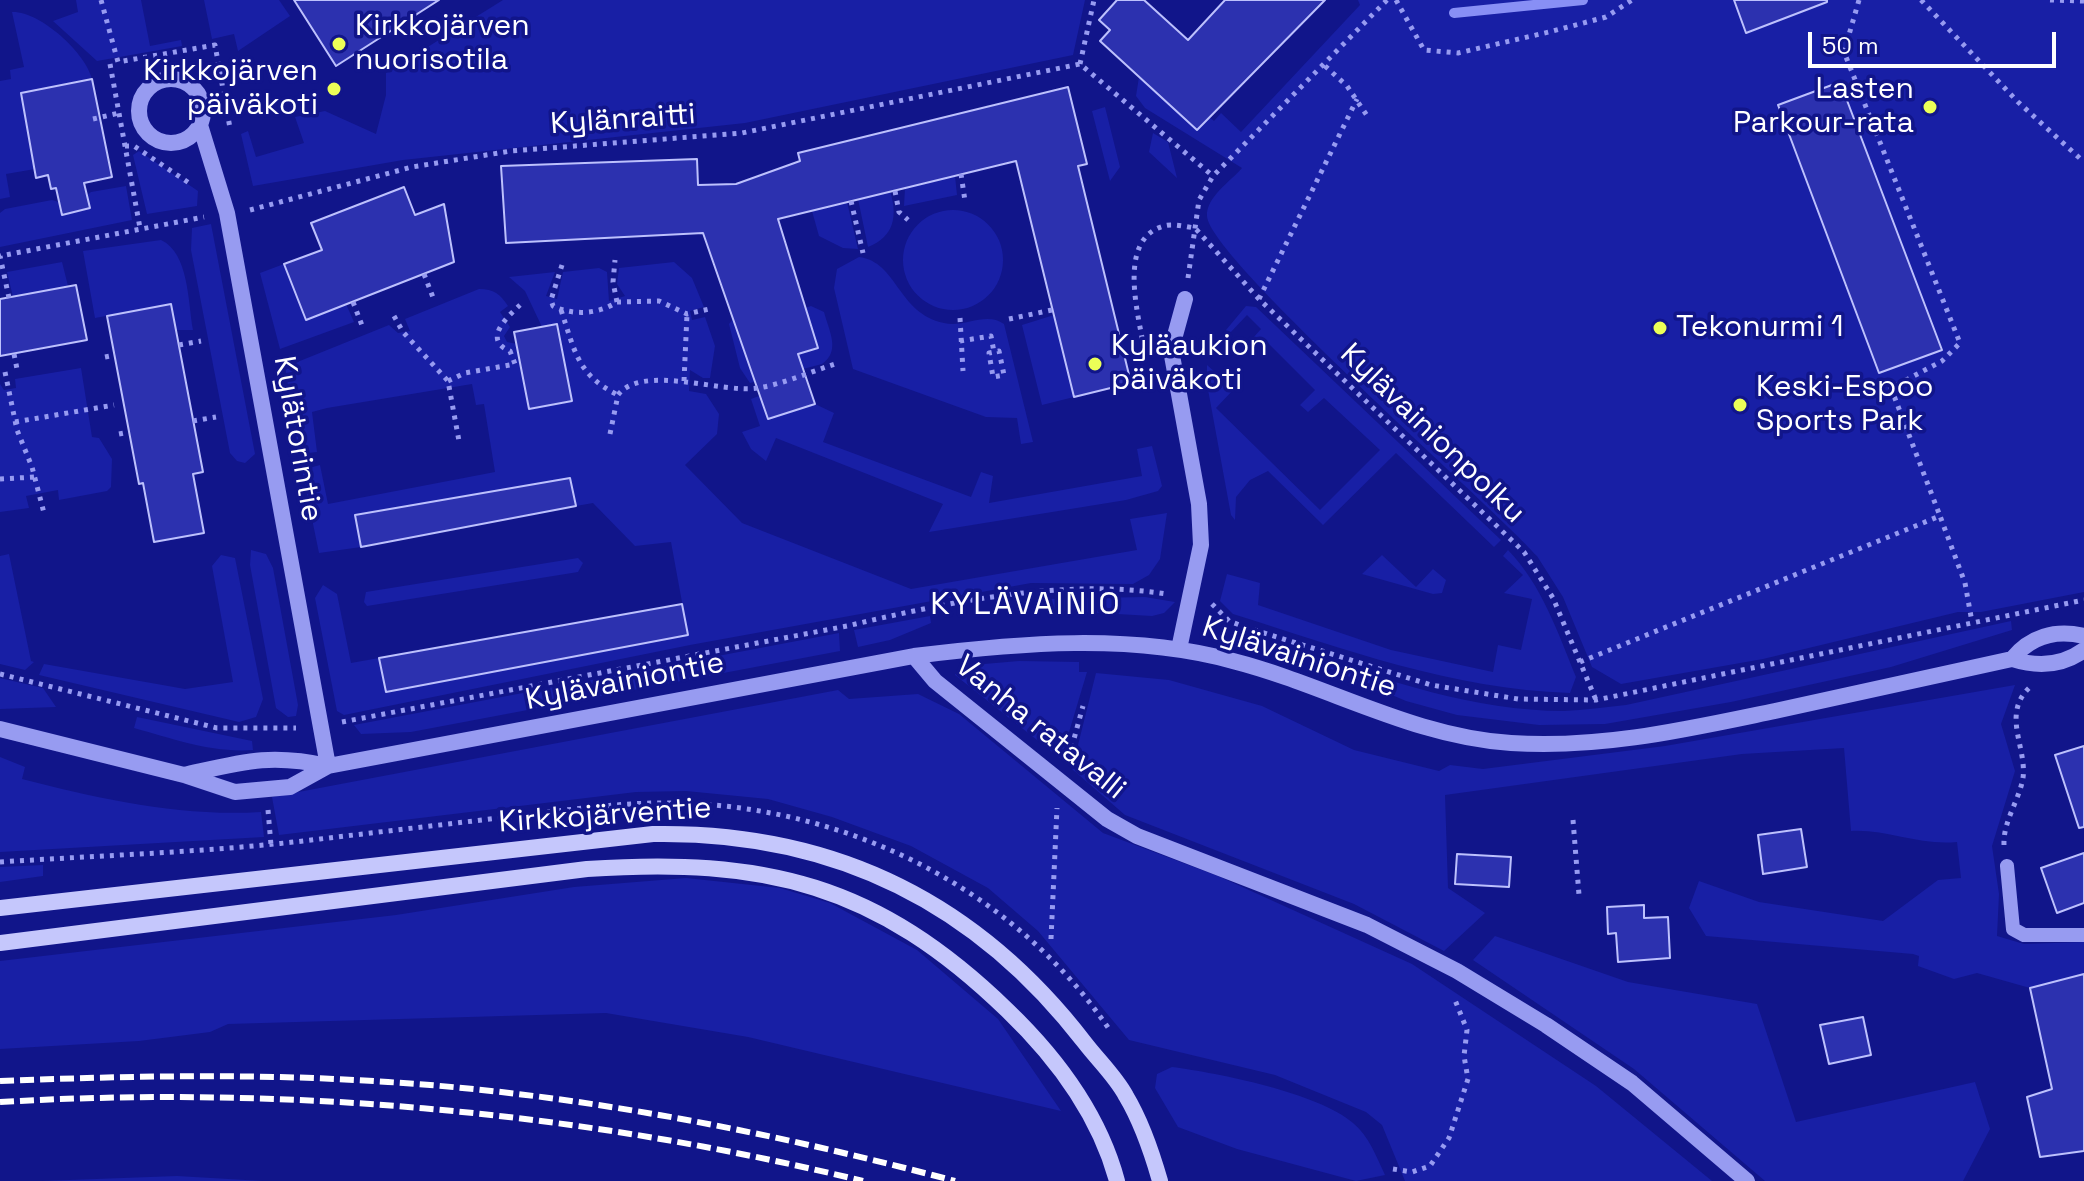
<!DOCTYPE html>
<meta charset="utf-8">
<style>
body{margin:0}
#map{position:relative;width:2084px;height:1181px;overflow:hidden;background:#11158a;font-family:"Space Grotesk",sans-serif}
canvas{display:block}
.scale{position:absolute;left:1808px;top:32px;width:248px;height:36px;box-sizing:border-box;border:4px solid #fff;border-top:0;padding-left:10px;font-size:24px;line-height:28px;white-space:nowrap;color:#fff;-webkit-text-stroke:6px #11158a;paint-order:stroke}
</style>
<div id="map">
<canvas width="2084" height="1181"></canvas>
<div class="scale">50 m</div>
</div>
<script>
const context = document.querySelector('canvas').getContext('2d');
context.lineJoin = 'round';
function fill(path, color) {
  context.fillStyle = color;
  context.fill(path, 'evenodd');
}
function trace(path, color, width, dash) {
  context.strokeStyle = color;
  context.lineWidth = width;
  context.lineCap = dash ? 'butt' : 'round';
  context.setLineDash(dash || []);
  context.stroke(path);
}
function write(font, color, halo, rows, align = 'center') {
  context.font = font + ' "Space Grotesk",sans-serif';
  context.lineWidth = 7;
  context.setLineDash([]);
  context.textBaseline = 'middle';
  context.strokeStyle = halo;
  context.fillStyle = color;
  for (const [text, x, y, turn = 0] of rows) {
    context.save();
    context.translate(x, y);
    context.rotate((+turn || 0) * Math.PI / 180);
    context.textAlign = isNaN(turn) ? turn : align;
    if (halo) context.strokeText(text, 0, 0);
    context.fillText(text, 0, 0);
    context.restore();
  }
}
const green = new Path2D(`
 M76 0H141L150 46 181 40 182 46 97 61 53 21 78 12Z
 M204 0H279L290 16 238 51 234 34 212 39Z
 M503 0H1085L1073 55 745 123 403 160 253 186 241 134 248 131 256 157 304 143 295 117 325 111 376 134 386 95V73Z
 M1358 0H2084V592L1981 612H1958L1763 659 1621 684 1592 667 1563 597 1537 556C1491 504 1209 258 1207 216 1206 197 1231 181 1242 168L1145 108 1136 96 1139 77 1197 130 1209 117 1214 121 1221 113 1241 132 1360 5Z
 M12 12C40 11 86 53 92 79L31 91 35 169 6 174 10 197 0 199V81L11 79 10 70 24 67Z
 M1105 107 1120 167 1110 181 1092 111Z
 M1153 133 1168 142 1177 178 1149 152Z
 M139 151 198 191 197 206 147 214 133 155Z
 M955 176 957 195 904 206 905 188Z
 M126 186 132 220 0 247V213L5 209 52 200 59 202 63 215 90 208 87 195 91 192Z
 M890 191C898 216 894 237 868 247L858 199Z
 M847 202 858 249 843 248 819 236 812 211Z
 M903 260a50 50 0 1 1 100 0a50 50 0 1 1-100 0Z
 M211 224 255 454 245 463 237 461 230 453 191 250 192 228Z
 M161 240C189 253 188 302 193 330H176L171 304 95 318 83 251Z
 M859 257C898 262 897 313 944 323 964 328 986 311 1004 324L1033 442 1021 444 1017 418 986 417 853 369 834 288 837 269Z
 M62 262 68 286 13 297 7 272Z
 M674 262 692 278 704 307 690 311 692 320 705 317 715 346 710 378H703L690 370 689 391 706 394 719 414 717 434 685 465 742 523 911 589 1137 550 1130 519 1167 513 1160 559 1149 575 1133 584 1031 583 690 645 344 715 337 711 315 598 323 585 337 594 351 663 379 658 386 691 528 664 522 632 542 629 550 661 688 635 671 542 635 546 593 503 576 506 570 479 356 515 361 547 319 553 302 470 320 465 328 504 495 472 484 404 476 405 472 384 327 408 312 412 317 452 299 454 285 367 389 325 398 333 410 331 405 319 479 289C494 289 500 294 508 306L500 312 510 327 504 336 507 342 517 344 529 409 571 401 558 324 542 327 525 291 509 277 555 272 546 296 557 299 563 272 599 268 607 272 609 301 625 296 617 284 619 268Z
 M284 264 306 320 346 304 354 322 280 349 260 273Z
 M811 306 824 312C829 331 841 351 822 364L750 383 740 368 729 324 733 319 751 369 805 308Z
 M1246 306 1256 307 1501 540 1494 547 1396 453 1323 525 1268 471 1250 480 1236 497 1235 520 1231 515 1207 384V365L1234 389 1216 408 1320 510 1380 450 1324 398 1308 412 1300 405 1315 390 1263 338 1248 352 1244 348 1261 329 1247 315 1229 334 1226 330Z
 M1054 315 1074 397 1042 405 1022 325Z
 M81 368 92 437 99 438 112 459 111 487 107 491 59 500 58 490 26 496 29 508 0 512V384L4 390 16 388 15 379Z
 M788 385 796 410 815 404 834 413 823 442 971 497 981 472 993 476 989 503 1142 476 1137 449 1152 446 1162 486 1158 491 1126 500 929 532 943 504 776 438 766 461 751 449 742 432 760 426 751 399Z
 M251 550 266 554 273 568 298 705 296 716 288 717 276 708 250 565Z
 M1508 550C1542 585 1558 633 1576 677L1570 693C1452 689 1344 649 1233 614L1220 601 1227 574 1260 583 1258 605 1391 650 1493 672 1498 645 1521 650 1532 599 1504 593 1523 575 1503 556Z
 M9 554 31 661 34 662 25 670 0 664V556Z
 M221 555 235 558 263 699 256 717 239 722 39 675 44 664 185 689 233 682 212 566Z
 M1382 555 1416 587 1433 569 1446 580 1442 593 1433 594 1362 574Z
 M578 558 583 563 578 572 367 606 364 602 366 592Z
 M1145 597 1175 602 1164 613 1152 616 1047 610 1046 599Z
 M930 616 931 623 890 640 858 647 854 630Z
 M2011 621 2012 630 1891 667 1731 702 1605 724 1539 725 1457 715 1406 701 1301 656 1304 653C1388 680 1474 711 1564 711 1584 710 1605 707 1626 705Z
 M839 633 840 651 411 732 361 734 354 725Z
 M1019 661 1079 662V672H1087L1061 759 955 675 961 666Z
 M1096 673 1169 680 1262 706 1354 750 1439 771 1450 765 1483 769 1665 746 2015 685 2001 724 2015 771 1992 846 1999 894 1997 936 2024 944 2084 942V977L2082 974 2030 988 1977 973 1954 979 1918 966 1919 956 1913 954 1706 936 1689 908 1699 881 1759 902 1883 921 1938 880 1961 878 1957 842C1920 846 1887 829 1851 831L1844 748 1742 754 1445 795 1448 888 1485 913 1444 951 1354 904 1125 815 1072 769Z
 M0 678 43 688 56 707 0 709Z
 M838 690 849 699 918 694 959 714 1103 833 1218 876 1412 964 1596 1086 1712 1181H1405L1382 1125 1366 1112 1275 1075 1129 1040 1038 931 988 888 911 846 832 817 768 799 686 791 636 792 279 835 272 797Z
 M137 717 252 741 253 750C211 753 174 739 134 728Z
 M0 757 25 767 22 779C100 799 180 817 261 812L264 837 0 852Z
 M43 865V876L0 882V867Z
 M686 878 780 888 830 903 917 950 998 1019 1061 1111 748 1037 606 1013 228 1024 210 1032 139 1041 0 1049V961L396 915 574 887Z
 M1495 936 1628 982 1757 1004 1796 1122 1975 1082 1990 1129 1963 1181H1765L1634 1069 1473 960Z
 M1172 1067C1218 1073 1319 1093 1353 1123 1369 1136 1376 1156 1385 1175L1356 1181 1237 1149 1178 1127 1155 1088 1157 1074Z
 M177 1176 263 1181H42Z`);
const stream = new Path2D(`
 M1454 13 1583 0`);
const building = new Path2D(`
 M294 0H439L336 66Z
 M1117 0H1144L1188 40 1225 0H1325L1197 130 1100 41 1110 30 1099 20Z
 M1734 0H1827V2L1746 33Z
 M92 79 112 177 84 183 90 208 62 215 56 188 51 189 48 175 36 178 21 93Z
 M1840 82 1942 350 1879 373 1778 105Z
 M1068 87 1087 164 1078 166 1131 383 1074 397 1016 161 778 219 818 348 798 354 815 404 768 419 703 233 506 243 501 166 697 159 698 185 736 184 800 161 798 153Z
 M404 187 415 215 444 204 454 262 306 320 284 264 322 250 311 223Z
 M76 285 87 340 0 356V299Z
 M171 304 203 472 193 474 204 533 154 542 143 483 139 484 107 316Z
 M557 324 572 401 529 409 514 332Z
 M570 478 576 506 361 547 355 515Z
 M682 604 688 635 386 692 379 658Z
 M2084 746V827L2079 828 2055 755Z
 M1801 829 1807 867 1763 874 1758 835Z
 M2084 853V903L2057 913 2041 868Z
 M1457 854 1511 857 1509 887 1455 884Z
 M1644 905V918L1668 917 1670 958 1618 962 1616 933 1608 934 1607 907Z
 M2084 974V1151L2040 1157 2027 1097 2052 1089 2030 988Z
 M1863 1017 1871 1055 1829 1064 1820 1025Z`);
const path = new Path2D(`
 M101 0 118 62 215 45 230 128
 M1396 0 1424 50 1458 53 1549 32 1606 17 1632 0
 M1859 0 1844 52 1960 343 1942 361 1891 388 1940 516
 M1921 0 2018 102 2084 162
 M2050 0 2084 1
 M110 64 140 228
 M1080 64 1094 0
 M1325 66 1347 86 1368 117
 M93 119 119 113
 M125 146H134L192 185
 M961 174 965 201
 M895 191 899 212 908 220
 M851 201 863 253
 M250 210 412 167 511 151 742 133 1080 64 1213 176
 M562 265 551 300 553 306C573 316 599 314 617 302L613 282 615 260
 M424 274 434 300
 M1188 278 1199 200 1213 176 1387 0
 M9 298 0 256 204 217
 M1259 299 1357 99
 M353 302 363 328
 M617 302 659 301 687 314 709 309
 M561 310C575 351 577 375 618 395
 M394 316 403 332 448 381 459 441
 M960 318 963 371
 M1009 319 1052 310
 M960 341 991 336 994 352 989 353 993 377 1004 375 999 351 994 352
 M179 345 201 341
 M1144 349C1139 316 1116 239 1164 226 1172 223 1187 227 1195 228L1259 299 1524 552 1553 598 1596 700
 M14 354 17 369
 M105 357 115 355
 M5 372 17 430 32 467 44 513
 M448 381 465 373 515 364 510 351C482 340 507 317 520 305
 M684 381 687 314
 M193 421 216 417
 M15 422 114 405
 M119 434 129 432
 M610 434 618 395C642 363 723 394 758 388 783 384 810 372 835 364
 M0 479 35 477
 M1212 604 1229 621 1245 627 1431 685 1518 699 1596 700 2084 600
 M1580 662 1940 516 1965 583 1972 622
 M0 674 217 728H296
 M342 722 847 626C949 602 1063 578 1167 594
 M1069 757 1083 706
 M268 810 271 845
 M1573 820 1579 895
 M2004 845C2003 821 2019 801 2023 778 2027 747 2001 714 2030 687
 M0 862C107 855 214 852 320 839 388 831 456 823 525 815 574 809 625 802 675 803 846 806 1013 888 1109 1029
 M1051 939 1057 808
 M1393 1169 1412 1172 1430 1166 1449 1138 1468 1079 1464 1056 1467 1030 1455 1000`);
const lane = new Path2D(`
 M2007 866 2013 929 2024 935H2084`);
const street = new Path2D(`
 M139 111a32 32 0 1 1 64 0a32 32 0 1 1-64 0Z
 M200 125 227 213 328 766
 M1179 649 1201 545 1199 504 1171 350 1185 299
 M914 656 935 681 1107 819 1137 836 1367 925 1457 971 1546 1025 1632 1083 1747 1181
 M2012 659C2030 637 2055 629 2084 636
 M0 729 184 775 235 792 290 787 328 766 914 656C1018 643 1131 633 1233 661 1327 685 1413 737 1511 743 1602 749 1688 729 1775 711 1854 694 1933 677 2012 659 2037 667 2062 666 2084 650
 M184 775C242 762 269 753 328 766`);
const secondary = new Path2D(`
 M0 908 653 834C833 831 976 901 1085 1043 1098 1060 1116 1077 1126 1096 1141 1121 1152 1153 1160 1181
 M0 943 587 869C765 857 877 884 1007 1010 1056 1057 1099 1114 1117 1181`);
const rail = new Path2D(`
 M0 1081C130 1076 258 1073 388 1082 579 1094 771 1132 955 1181
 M0 1102C290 1085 581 1112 863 1181`);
const markers = [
 [339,44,8,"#ecff57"],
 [334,89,8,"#ecff57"],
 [1930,107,8,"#ecff57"],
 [1660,328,8,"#ecff57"],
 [1095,364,8,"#ecff57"],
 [1740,405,8,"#ecff57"]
];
const poiNames = [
 ["Kirkkojärven",355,27],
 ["nuorisotila",355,61],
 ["Kirkkojärven",318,72,"right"],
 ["päiväkoti",318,106,"right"],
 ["Lasten",1914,90,"right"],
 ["Parkour-rata",1914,124,"right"],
 ["Tekonurmi 1",1676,328],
 ["Kyläaukion",1111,347],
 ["päiväkoti",1111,381],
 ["Keski-Espoo",1756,388],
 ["Sports Park",1756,422]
];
const streetNames = [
 ["Kylänraitti",623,120,-4],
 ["Kylävainionpolku",1432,434,44],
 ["Kylätorintie",297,439,80],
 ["Kylävainiontie",1299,658,18],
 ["Kylävainiontie",625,682,-11],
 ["Vanha ratavalli",1040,728,39],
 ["Kirkkojärventie",605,816,-4]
];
const neighbourhoodNames = [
 ["KYLÄVAINIO",1026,605]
];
fill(green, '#181fa5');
trace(stream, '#888ff5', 10);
fill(building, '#2c31af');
trace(building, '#bdc1fd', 2);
trace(path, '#979bf1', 5, [4, 6]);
trace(lane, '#979bf1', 14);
trace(street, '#979bf1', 16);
trace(secondary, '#c5c7fc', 16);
trace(rail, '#fff', 6, [14, 6]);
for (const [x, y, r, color] of markers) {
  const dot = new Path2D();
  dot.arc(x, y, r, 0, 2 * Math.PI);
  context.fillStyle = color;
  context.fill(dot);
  trace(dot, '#11158a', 3);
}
write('30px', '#fff', '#11158a', poiNames, 'left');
write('30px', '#fff', '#11158a', streetNames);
context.letterSpacing = '2px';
write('32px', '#fff', '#11158a', neighbourhoodNames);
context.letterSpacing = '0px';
</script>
